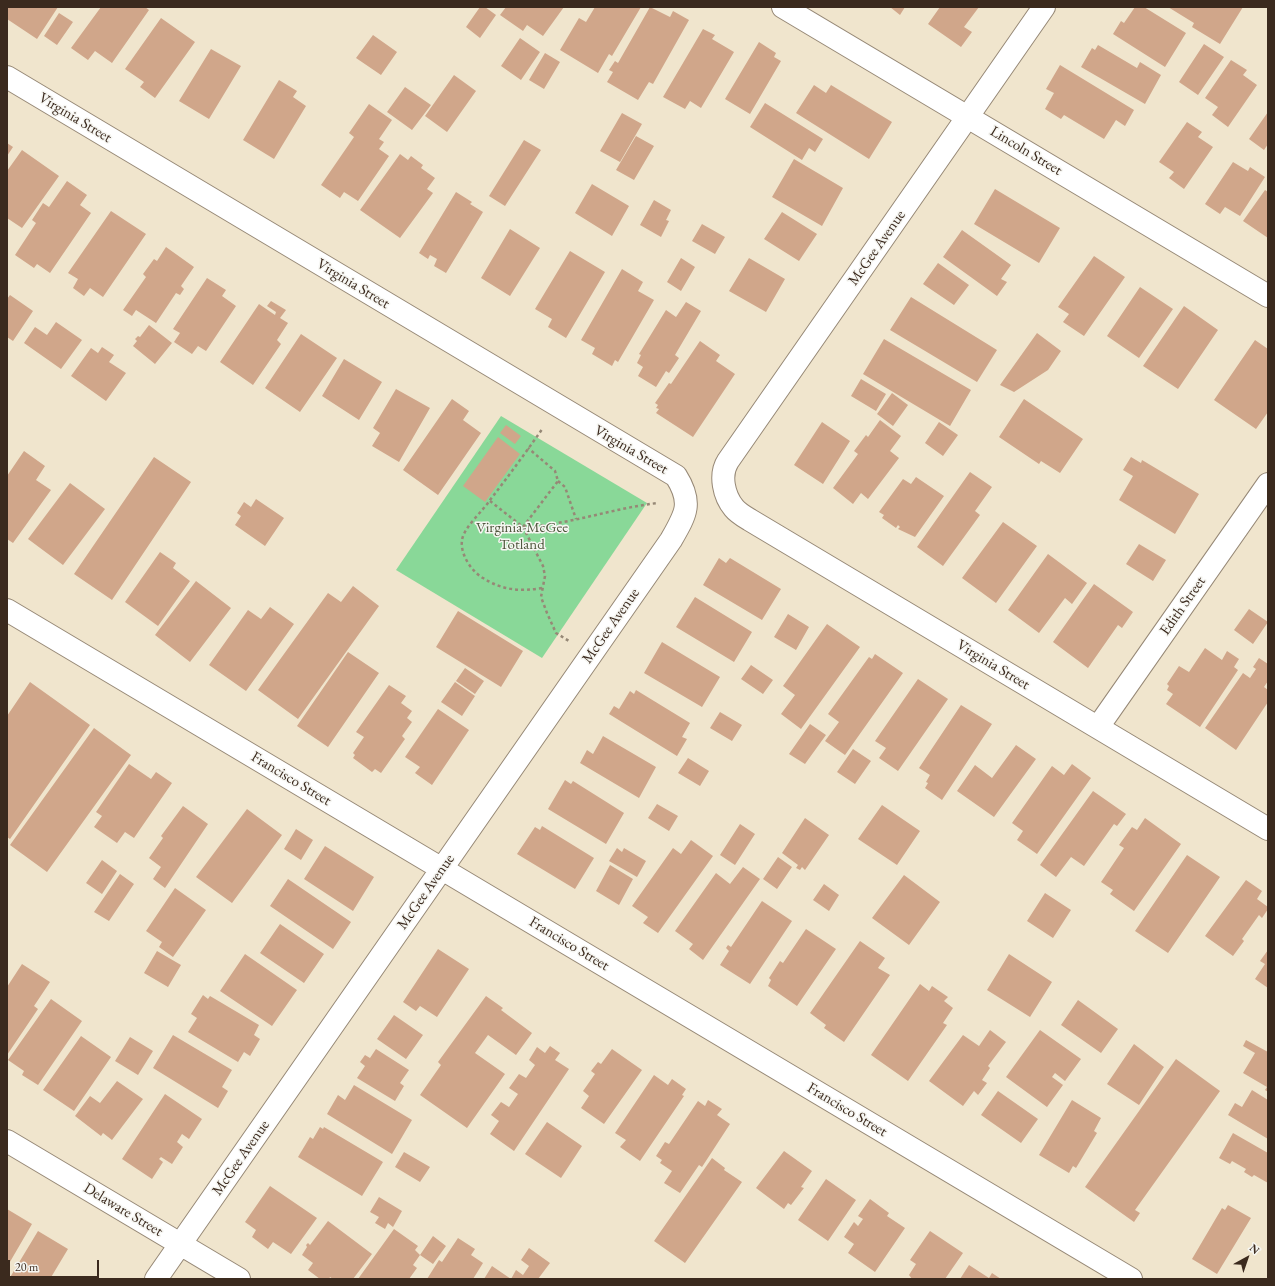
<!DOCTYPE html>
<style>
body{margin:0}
#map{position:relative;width:1275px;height:1286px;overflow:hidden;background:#f0e5cd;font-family:"EB Garamond",serif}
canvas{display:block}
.frame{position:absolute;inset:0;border:8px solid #3b2a1e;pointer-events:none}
.north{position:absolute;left:1227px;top:1238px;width:40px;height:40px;-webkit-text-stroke:3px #f6f6f2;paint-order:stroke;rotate:40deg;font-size:11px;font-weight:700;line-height:16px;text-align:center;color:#3b2a1e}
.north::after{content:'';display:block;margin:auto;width:14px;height:18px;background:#3b2a1e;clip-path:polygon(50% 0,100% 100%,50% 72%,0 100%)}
.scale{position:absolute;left:8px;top:1260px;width:91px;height:18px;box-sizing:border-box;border:2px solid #3b2a1e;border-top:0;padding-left:5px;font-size:12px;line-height:14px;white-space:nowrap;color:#3b2a1e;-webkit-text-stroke:3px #f6f6f2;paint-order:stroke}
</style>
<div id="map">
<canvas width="1275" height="1286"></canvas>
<div class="frame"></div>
<div class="north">N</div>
<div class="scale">20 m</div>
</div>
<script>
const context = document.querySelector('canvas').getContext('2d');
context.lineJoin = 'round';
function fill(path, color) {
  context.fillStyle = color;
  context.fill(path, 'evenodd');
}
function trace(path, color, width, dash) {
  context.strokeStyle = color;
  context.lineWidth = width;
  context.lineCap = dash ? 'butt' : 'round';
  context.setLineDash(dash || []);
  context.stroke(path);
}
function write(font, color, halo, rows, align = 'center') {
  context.font = font + ' "EB Garamond",serif';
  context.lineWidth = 3;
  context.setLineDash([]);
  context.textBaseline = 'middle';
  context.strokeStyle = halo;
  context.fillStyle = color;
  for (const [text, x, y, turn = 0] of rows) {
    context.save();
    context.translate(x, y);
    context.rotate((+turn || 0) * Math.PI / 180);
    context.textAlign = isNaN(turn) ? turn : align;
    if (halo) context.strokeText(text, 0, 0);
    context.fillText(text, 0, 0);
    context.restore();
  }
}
const green = new Path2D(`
 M501 416 647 503 542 658 396 570Z`);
const building = new Path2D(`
 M7 7H58L37 39 7 19Z
 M101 7H145L149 10 112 63 95 51 88 60 71 48Z
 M480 7H485L496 15 480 38 466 27Z
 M506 7H564L543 36 527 25 523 31 500 15Z
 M595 7H641L612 56 609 54 598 73 560 50 579 18 586 22Z
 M650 7 670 17 673 11 689 20 653 84 649 82 638 100 607 82 613 72 609 70 615 61 618 63Z
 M890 7H905L900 15Z
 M940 7H979L964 27 972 32 961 47 928 24Z
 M1135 7H1144L1186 33 1165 67 1113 34 1121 21 1124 23Z
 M1168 7H1243L1220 44 1192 27 1194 23Z
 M59 13 73 22 57 45 44 36Z
 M161 18 195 42 155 98 140 87 144 82 125 69Z
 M703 29 715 35 712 39 734 52 701 108 690 101 685 109 663 97Z
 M373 35 397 52 381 75 356 58Z
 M520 38 540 52 521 80 501 66Z
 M759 42 776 53 774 57 781 61 750 114 725 99Z
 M1204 44 1224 57 1198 95 1179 82Z
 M1098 45 1137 68 1140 62 1161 75 1145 104 1081 67 1092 48 1095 50Z
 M211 49 241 66 209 119 179 101Z
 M545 53 560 62 544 89 529 80Z
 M1231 60 1247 70 1243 75 1257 85 1228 127 1212 115 1218 107 1205 98Z
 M1060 65 1134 110 1125 126 1116 120 1104 139 1064 115 1061 119 1045 109 1054 93 1046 89Z
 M454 75 476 91 447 132 425 116Z
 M279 80 297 91 293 97 306 106 274 159 243 140Z
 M814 85 826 93 831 85 892 122 869 159 796 113Z
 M405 87 431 105 412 130 387 112Z
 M765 103 823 139 815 152 809 148 802 160 750 127Z
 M369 104 392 120 379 139 384 142 379 149 389 156 358 201 344 192 340 198 321 185 354 137 349 133Z
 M1268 112V144L1264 150 1249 139Z
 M622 113 642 124 620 162 600 151Z
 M1187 122 1202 132 1198 137 1213 147 1184 189 1169 178 1174 172 1159 162Z
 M636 136 654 146 634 180 616 170Z
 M524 140 541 150 505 206 489 196Z
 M7 143 13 147 7 156Z
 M22 150 59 176 22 228 7 218V171Z
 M400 154 408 160 411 156 423 165 421 168 435 178 427 189 433 193 400 238 360 210Z
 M794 159 843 188 822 226 772 197Z
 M1233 162 1248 171 1250 167 1265 177 1240 216 1225 207 1220 214 1205 204Z
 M67 181 87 195 80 205 91 213 50 273 37 264 34 268 15 255 36 223 32 220 43 203 49 207Z
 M592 184 629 206 612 236 575 213Z
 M995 189 1060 228 1039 263 974 224Z
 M1265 190 1268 192V238L1243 221Z
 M456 192 472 202 470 204 483 212 446 273 434 266 437 259 430 255 428 259 419 253Z
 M654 200 671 210 666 220 669 221 661 237 640 225Z
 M111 211 146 234 103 297 90 288 84 296 73 288 78 279 68 273Z
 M782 212 817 234 799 261 764 239Z
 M702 224 725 237 715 254 692 241Z
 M510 229 540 248 510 296 481 278Z
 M962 230 1011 265 1001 279 1007 282 997 296 943 257Z
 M166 247 194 267 181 286 184 289 180 295 176 293 156 323 136 310 132 316 123 310 146 277 143 274 154 259 157 261Z
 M570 251 605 272 566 338 548 327 552 319 535 309Z
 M1094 256 1125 277 1084 336 1063 322 1069 314 1058 307Z
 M681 258 695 267 681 291 667 282Z
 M749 258 785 279 766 312 729 291Z
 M938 263 969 285 954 305 923 284Z
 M622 269 643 282 638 291 654 300 618 362 615 360 612 366 592 354 595 348 581 340Z
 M207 278 226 290 222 296 236 306 206 351 198 346 192 354 174 342 180 333 173 329Z
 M1140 287 1173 309 1139 358 1107 336Z
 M10 295 33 311 13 341 7 337V299Z
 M911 297 997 350 977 382 890 330Z
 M271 301 286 310 280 318 288 323 277 340 281 344 253 385 220 362 259 304 275 315 276 312 267 306Z
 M686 302 701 311 675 355 679 358 669 373 666 371 656 387 638 376 643 367 637 363 641 355 639 354 666 310 676 317Z
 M1184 306 1218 330 1178 389 1143 366Z
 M56 322 82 340 61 369 24 343 35 327 47 335Z
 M149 325 172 343 155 364 133 346 137 341 135 339 138 336 140 337Z
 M1037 333 1061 351 1048 370 1014 392 1000 385Z
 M301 334 337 358 300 412 265 388Z
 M884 339 971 390 950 426 863 374Z
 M1255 340 1268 349V412L1256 429 1214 400Z
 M700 341 720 355 716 361 735 374 693 437 656 413 659 409 656 408 658 405 655 403 669 383 671 384Z
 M102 347 114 355 109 362 126 373 106 401 71 376 91 348 98 353Z
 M344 359 382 382 359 420 322 396Z
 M861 379 886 394 876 411 851 396Z
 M396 389 430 408 399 462 372 446 380 433 373 428Z
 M892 393 908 405 893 426 877 414Z
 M452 399 469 411 463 420 481 433 438 495 403 470Z
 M1024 399 1083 439 1060 473 1041 461 1039 464 999 437Z
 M880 420 901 436 890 451 899 458 868 499 861 493 853 504 833 488 858 454 854 451 866 435 868 437Z
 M822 422 850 441 823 484 794 465Z
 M939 422 958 435 943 456 925 443Z
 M506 425 521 436 515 444 500 433Z
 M498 437 520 454 485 502 463 486Z
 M24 451 45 466 36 480 51 490 13 543 7 539V476Z
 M154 457 191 482 112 600 74 574Z
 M1131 457 1141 463 1142 460 1199 494 1175 534 1119 500 1133 476 1123 470Z
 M970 472 992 487 975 511 980 515 943 566 917 547Z
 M916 477 944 496 915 537 898 529 900 527 898 525 896 528 882 518 884 515 879 512 903 479 911 484Z
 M70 483 105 509 63 565 28 539Z
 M256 499 284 518 265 546 235 525 241 516 237 513 244 502 251 507Z
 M1003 522 1037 546 996 603 962 578Z
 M1139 544 1166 560 1153 581 1126 564Z
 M160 552 176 563 173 568 190 581 158 626 125 602Z
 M1048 554 1087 583 1072 604 1065 598 1039 633 1008 610Z
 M719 558 726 563 730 558 781 589 762 620 703 585Z
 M196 581 231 608 190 662 155 635Z
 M1094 584 1133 612 1122 628 1118 625 1088 668 1053 642Z
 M353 586 379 606 298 719 258 690 328 593 341 602Z
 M695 597 752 632 734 662 676 627Z
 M270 607 294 624 246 691 209 665 248 610 261 619Z
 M1249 609 1268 622 1253 644 1234 630Z
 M458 611 523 651 501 687 436 647Z
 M788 614 809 627 796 650 774 637Z
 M827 624 860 647 801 729 781 714 795 695 783 686Z
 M662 642 720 677 702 707 644 673Z
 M1205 648 1222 660 1227 651 1239 659 1234 667 1238 670 1200 727 1166 704 1173 694 1167 690 1169 686 1167 684 1179 666 1189 672Z
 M348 652 379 673 328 747 297 726Z
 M875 654 903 673 845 755 825 741 839 722 828 714 869 657 872 659Z
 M1259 658 1268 664V681L1264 687 1268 690V702L1236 750 1205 728 1243 673 1250 678 1256 669 1253 667Z
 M751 665 773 680 763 694 741 679Z
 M465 668 484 681 475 694 456 681Z
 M918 679 948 699 898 771 879 758 886 748 875 741Z
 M30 682 90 725 10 839 7 837V716Z
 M455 682 475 696 462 716 441 702Z
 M389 685 406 696 401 703 412 711 407 718 412 722 402 736 405 739 381 773 375 769 372 772 353 758 355 755 353 753 364 737 356 732Z
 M636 690 690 723 682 737 687 739 677 756 609 714 614 706 619 709 630 691 634 694Z
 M961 705 992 724 942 800 925 788 928 783 926 782 930 775 919 768Z
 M438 709 469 730 432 785 415 773 420 767 405 757Z
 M720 712 742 725 732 741 710 728Z
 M810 724 826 735 805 764 789 754Z
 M94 728 131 755 47 872 10 845Z
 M603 736 656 767 639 798 580 763 587 750 593 754Z
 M1016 745 1036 759 994 817 957 791 975 765 992 778Z
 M853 749 871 761 855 784 837 772Z
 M688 758 709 771 700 786 678 773Z
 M129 764 151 779 156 772 172 783 134 838 125 832 117 843 94 827 102 816 96 812Z
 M1072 764 1091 778 1037 854 1017 840 1023 831 1012 823 1052 766 1064 775Z
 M565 780 571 784 573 781 624 813 606 844 548 809Z
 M1093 791 1126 814 1117 826 1114 824 1084 866 1071 857 1056 877 1040 865Z
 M657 804 678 816 669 831 648 818Z
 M882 805 920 831 897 865 858 839Z
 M183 806 208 824 165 888 153 879 161 867 149 858 163 838 161 836Z
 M247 809 282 835 232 903 196 877Z
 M805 818 829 835 805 870 802 867 800 870 796 868 798 865 782 853Z
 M1145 818 1181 844 1134 911 1110 894 1113 890 1101 882 1124 848 1119 845 1132 827 1137 830Z
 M740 824 755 834 735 865 720 855Z
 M542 826 594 858 575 889 517 854 535 827 540 830Z
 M296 829 313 840 301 860 284 849Z
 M691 840 713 856 658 933 643 923 648 917 632 906 673 848 681 854Z
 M325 846 374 877 353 911 304 879Z
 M617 848 622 852 624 848 646 861 637 877 609 861Z
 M1187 855 1220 877 1168 953 1135 931Z
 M778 857 792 867 777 889 763 879Z
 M102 860 117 871 102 894 86 883Z
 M610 865 633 879 619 905 596 891Z
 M743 867 760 879 703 960 689 949 693 944 675 931 716 873 730 884Z
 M120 874 134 884 109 921 94 912Z
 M904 875 940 902 909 945 872 918Z
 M288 879 351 922 333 949 270 906Z
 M1246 880 1262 891 1257 899 1268 907V909L1262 918 1259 915 1242 939 1244 941 1233 956 1205 936Z
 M824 884 839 895 829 911 813 900Z
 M175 888 206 910 173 957 159 947 162 942 146 931Z
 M1045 893 1071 910 1053 938 1027 921Z
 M762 901 792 921 750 984 720 965 729 951 726 948 728 945 731 947Z
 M280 924 324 954 304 983 260 953Z
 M806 929 836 949 797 1006 768 986 771 980 769 978 780 961 783 963Z
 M860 941 885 958 878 968 890 975 844 1042 824 1028 826 1025 810 1013Z
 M438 949 469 969 437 1017 420 1006 416 1011 403 1002Z
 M1268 950V988L1255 979 1265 964 1260 961Z
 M157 951 181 965 168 987 144 973Z
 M245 954 297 990 272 1026 220 991Z
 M1009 954 1052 982 1030 1017 987 990Z
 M22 964 50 982 34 1006 38 1009 7 1055V987Z
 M920 984 929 991 932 986 948 997 944 1001 953 1008 943 1023 947 1025 908 1081 871 1055Z
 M203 995 208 999 210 996 259 1025 254 1035 260 1039 250 1056 244 1052 238 1062 188 1032 197 1018 191 1014Z
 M486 996 503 1008 501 1010 532 1033 516 1055 488 1035 475 1053 505 1074 467 1128 420 1095 441 1065 438 1062Z
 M51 999 82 1021 38 1085 22 1075 24 1071 8 1060Z
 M1078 1000 1118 1029 1101 1053 1061 1025Z
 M394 1015 423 1035 406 1059 377 1039Z
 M990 1030 1006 1042 988 1066 990 1068 982 1080 987 1083 978 1095 974 1091 963 1106 929 1081 963 1035 979 1046Z
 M1040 1030 1081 1059 1065 1081 1055 1073 1052 1077 1063 1085 1047 1107 1006 1077Z
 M173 1035 232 1070 222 1087 228 1091 218 1108 153 1068Z
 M81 1036 111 1057 74 1111 43 1090Z
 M130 1037 153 1051 138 1075 115 1061Z
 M1246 1040 1268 1052V1092L1265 1090 1267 1087 1243 1073 1255 1053 1243 1046Z
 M1134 1044 1164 1067 1139 1105 1107 1084Z
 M550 1046 560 1053 555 1060 569 1069 514 1151 490 1134 499 1121 491 1115 501 1102 509 1107 518 1094 509 1088 519 1074 526 1078 535 1065 529 1060 537 1047 545 1053Z
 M376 1049 409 1070 400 1083 404 1086 395 1101 357 1078 365 1066 360 1062 365 1055 370 1058Z
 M612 1049 642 1070 604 1124 581 1108 589 1096 583 1091 595 1074 591 1071 598 1062 601 1064Z
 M1176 1059 1220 1091 1135 1210 1140 1213 1134 1222 1085 1187Z
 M654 1075 668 1085 672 1079 686 1089 682 1095 684 1096 640 1161 620 1147 626 1140 615 1133Z
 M117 1081 143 1099 112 1140 103 1133 101 1136 75 1116 90 1096 100 1103Z
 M354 1085 412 1120 392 1154 327 1114 338 1095 345 1100Z
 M1252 1090 1268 1100V1139L1228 1115 1235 1103 1242 1107Z
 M998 1091 1038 1119 1021 1143 981 1115Z
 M165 1094 202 1119 189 1139 182 1134 177 1142 183 1147 172 1164 161 1157 159 1159 163 1162 152 1179 122 1159Z
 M708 1100 722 1109 717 1115 730 1124 702 1167 699 1165 680 1193 664 1183 672 1171 660 1163 662 1160 656 1156 665 1142 669 1144 698 1101 705 1106Z
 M1072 1100 1101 1118 1094 1131 1097 1133 1076 1168 1073 1166 1069 1173 1039 1155Z
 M547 1122 582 1146 561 1178 525 1154Z
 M320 1127 323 1129 324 1127 383 1162 362 1196 298 1157 310 1137 313 1139Z
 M1233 1133 1268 1153V1183L1254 1175 1252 1177 1244 1172 1246 1169 1232 1161 1230 1164 1219 1158Z
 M784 1151 812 1171 801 1187 804 1188 791 1205 788 1203 784 1209 756 1188Z
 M404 1152 430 1167 420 1182 395 1167Z
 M712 1158 725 1168 724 1170 742 1182 685 1263 654 1241Z
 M826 1179 856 1200 828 1241 798 1220Z
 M270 1186 317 1218 291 1254 273 1242 268 1249 252 1237 256 1230 245 1222Z
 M379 1197 402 1211 393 1227 388 1223 385 1229 375 1223 379 1217 370 1212Z
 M870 1199 889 1213 887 1216 905 1228 875 1272 848 1253 854 1244 844 1237 854 1222 858 1226 863 1219 858 1216Z
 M1228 1205 1251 1218 1217 1274 1192 1259 1222 1208 1225 1210Z
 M7 1209 32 1224 7 1267Z
 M328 1221 372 1254 353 1279H333L330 1277 329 1279H320L308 1270 313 1263 302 1255 307 1247 306 1245 308 1243 310 1245Z
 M394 1229 418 1246 415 1250 420 1255 413 1265 417 1268 409 1279H358Z
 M38 1231 68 1249 50 1279H9Z
 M930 1231 963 1253 945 1279H912L909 1275 916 1264 910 1260Z
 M433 1236 446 1246 433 1264 420 1255Z
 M458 1238 475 1249 471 1255 483 1263 473 1279H427L439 1260 442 1262Z
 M529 1248 550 1263 538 1279H484L492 1266 511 1279 516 1270 523 1275 529 1266 521 1260Z
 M969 1265 989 1278 992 1273 1001 1279H960Z`);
const path = new Path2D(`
 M558 481 565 487 576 519
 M490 501 523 527 543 566 545 576 541 597 547 613 556 633 569 641
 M523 527C569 525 613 508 658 503
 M523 527 558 481 555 471 528 448
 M542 588C520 592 502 590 483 578 471 571 460 554 462 540 464 527 483 511 490 500 508 477 526 452 543 428`);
const minor = new Path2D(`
 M783 7 1268 296
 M1044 7 728 461C719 475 724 496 734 508 738 513 745 517 750 520L1268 829
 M7 77 676 476C693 503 686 514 671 540L156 1279
 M7 610 1131 1279
 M1098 727 1268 484
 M7 1141 239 1279`);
const streetNames = [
 ["Virginia Street",75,118,31],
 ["Lincoln Street",1026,151,31],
 ["McGee Avenue",877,248,-55],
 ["Virginia Street",353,284,31],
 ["Virginia Street",631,450,30],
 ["Edith Street",1183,606,-55],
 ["McGee Avenue",611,626,-55],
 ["Virginia Street",993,665,31],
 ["Francisco Street",291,779,31],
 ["McGee Avenue",426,892,-55],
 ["Francisco Street",569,944,31],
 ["Francisco Street",847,1110,31],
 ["McGee Avenue",241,1158,-55],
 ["Delaware Street",123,1210,31]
];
const parkNames = [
 ["Virginia-McGee",522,528],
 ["Totland",522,545]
];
fill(green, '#89d898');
fill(building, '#d0a68a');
trace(minor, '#968876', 24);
trace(path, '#968876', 2.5, [3, 3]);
trace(minor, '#fff', 22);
write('15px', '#3b2a1e', '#f6f6f2', streetNames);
write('15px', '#4e563c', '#f6f6f2', parkNames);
</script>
